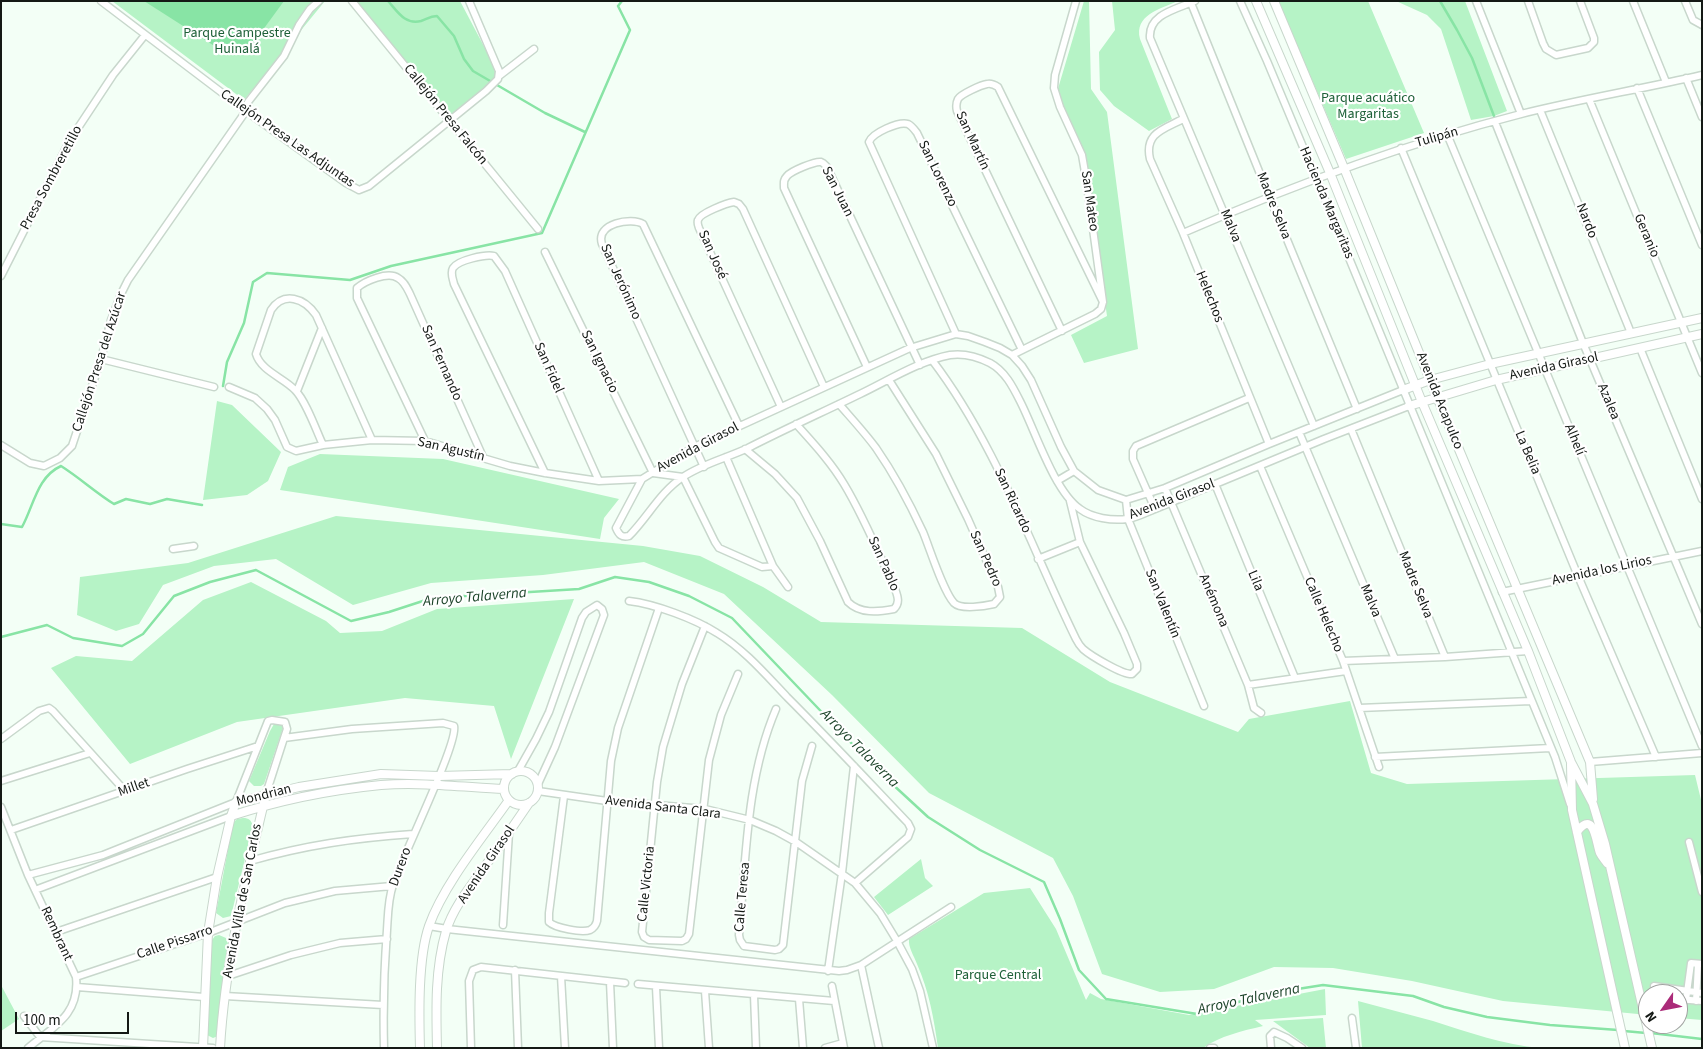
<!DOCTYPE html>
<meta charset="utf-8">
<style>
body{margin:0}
#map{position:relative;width:1703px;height:1049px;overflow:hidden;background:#f3fff6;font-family:"Source Sans 3",sans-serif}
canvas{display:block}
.frame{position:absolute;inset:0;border:2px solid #141915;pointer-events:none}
.north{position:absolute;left:1638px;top:984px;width:50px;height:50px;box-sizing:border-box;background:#fff;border:1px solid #a1a3a1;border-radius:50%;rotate:237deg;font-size:14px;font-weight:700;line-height:20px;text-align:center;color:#141915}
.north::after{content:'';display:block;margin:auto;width:18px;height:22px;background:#ab2b79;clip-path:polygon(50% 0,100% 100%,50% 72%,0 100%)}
.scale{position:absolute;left:15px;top:1012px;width:114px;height:22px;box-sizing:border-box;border:2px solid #141915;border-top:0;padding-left:6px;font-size:15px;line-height:18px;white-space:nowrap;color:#141915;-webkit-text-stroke:4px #fff;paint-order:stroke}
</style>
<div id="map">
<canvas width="1703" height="1049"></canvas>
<div class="frame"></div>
<div class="north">N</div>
<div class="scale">100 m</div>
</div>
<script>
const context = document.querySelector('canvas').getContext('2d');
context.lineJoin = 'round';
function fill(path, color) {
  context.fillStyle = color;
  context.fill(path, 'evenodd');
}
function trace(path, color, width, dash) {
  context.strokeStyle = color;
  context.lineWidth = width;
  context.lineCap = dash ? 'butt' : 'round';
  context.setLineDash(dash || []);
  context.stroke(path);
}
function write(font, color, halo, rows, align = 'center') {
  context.font = font + ' "Source Sans 3",sans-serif';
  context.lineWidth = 4.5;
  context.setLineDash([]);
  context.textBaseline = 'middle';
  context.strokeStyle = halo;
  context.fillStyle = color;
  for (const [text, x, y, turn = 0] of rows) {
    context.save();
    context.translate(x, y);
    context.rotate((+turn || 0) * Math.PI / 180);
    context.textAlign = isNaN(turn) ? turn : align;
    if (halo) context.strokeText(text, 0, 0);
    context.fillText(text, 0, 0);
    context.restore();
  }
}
const green = new Path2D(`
 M112 1H325L244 100Z
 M357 1H460L497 71 494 79 451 119Z
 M1084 1H1089L1091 89 1107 112 1138 349 1084 363 1071 335 1107 316 1084 154 1057 92Z
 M1112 1H1178C1160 9 1134 15 1140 39L1172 119 1149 131 1114 106 1100 90 1099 52 1115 30Z
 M1278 1H1368L1424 133 1346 159Z
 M1396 1H1465L1507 111 1494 116 1471 120 1441 29 1427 15Z
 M217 401 232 405 281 452 268 481 247 495 203 500Z
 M320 454 443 459 619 499 604 518 600 539 280 490 288 467Z
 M336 516 643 546 700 556 763 587 821 622 1022 628 1110 682 1238 732 1249 719 1350 701 1371 773 1407 784 1695 775 1702 804V1020L1678 1018V994H1648V1015L1503 1001 1412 981 1333 968 1274 967 1214 989 1160 992 1102 974 1073 896 1053 858 929 793 832 695 724 594 644 562 543 575 431 583 353 605 276 559 214 566 163 585 139 624 116 631 77 615 80 577 188 563Z
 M251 582 326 621 340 633 382 631 437 609 574 599 511 759 494 706 405 698 237 722 130 764 51 668 76 656 132 661 203 600Z
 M278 723 281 724 283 728 264 784 261 786H254L249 781 270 731 274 724Z
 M243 818C249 818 251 820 253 826L231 916 223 918 216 913 233 823 237 819Z
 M921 859 925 878 933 886 888 915 874 897Z
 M1030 888 1056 929 1086 1000 1090 993 1101 999 1189 1015 1325 989 1326 1015 1255 1020 1263 1026C1242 1031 1220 1036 1203 1048H938C934 1019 929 991 917 964 914 956 908 947 909 939L984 893Z
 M219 935 226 938 228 944 224 966 218 1036 213 1038 207 1035 212 940 215 936Z
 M1 985 19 1019 1 1031Z
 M1358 1001C1383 1008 1408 1014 1433 1021 1468 1032 1503 1045 1541 1048H1362Z
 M1323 1018 1326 1048H1310L1273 1021Z`);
const water = new Path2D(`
 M144 1H284L246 53 227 54Z`);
const stream = new Path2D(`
 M388 1C398 12 405 25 421 21 427 19 430 16 437 16L454 36 464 59 473 71 545 113 585 132
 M1440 1 1457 30 1472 58 1494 116
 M223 386 227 362 244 323 253 282 267 273 350 280 391 266 542 233 630 30 618 6 622 1
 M1 524 22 527C34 505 37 477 61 466 80 478 96 493 114 504L126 499 150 504 167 499 202 505
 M1 637 47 625 73 638 122 646 143 634 174 596 210 582 256 570 351 621 389 612 432 598 579 589 615 577 649 582 689 596 732 618 877 770 928 817 980 850 1044 882 1060 919 1079 970 1106 999 1197 1014 1266 994 1323 985 1413 996 1444 1007 1487 1017 1550 1025 1618 1030
 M1624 1031 1646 1033
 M1651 1033 1702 1039`);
const minor = new Path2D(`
 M101 1 246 111 346 183 359 190 369 186 486 91 498 79 499 71 469 1
 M352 1 538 229
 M1195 1C1177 9 1148 14 1150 38L1314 426
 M1240 1 1267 61 1316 178 1555 757 1570 804
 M1476 1 1521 114
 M1528 1 1543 43 1546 49 1556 55 1588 48 1594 42V38L1580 1
 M1633 1 1666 82
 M1685 1 1693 20 1702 25
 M1191 3 1269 196 1357 409
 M499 76 534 49
 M1686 78 1702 117
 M1637 88 1702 245
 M1589 99 1702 373
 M1540 110 1631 333
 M1183 119C1164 129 1144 133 1150 159L1183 233 1269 444
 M1495 122 1583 343 1702 624
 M1447 134 1702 746
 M1401 148 1578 576 1656 757
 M1183 233C1293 185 1404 144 1521 114 1581 99 1642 89 1702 75
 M545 252 653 473 683 477 715 542 719 548 762 567 773 566
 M1 276 70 140 113 75 145 35
 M1062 331 957 111C956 107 956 103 958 99 961 94 981 85 987 84 991 83 995 85 998 87L1103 302
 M956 334 869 142C872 133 899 121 908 124 912 126 914 129 917 133L1022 350
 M1640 348 1702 499
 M1012 355 1095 314 1101 309 1103 302 1086 178 1082 155 1060 107 1054 88 1055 75 1076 1
 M101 359 214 387
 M932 360C996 444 1030 545 1076 639 1078 643 1080 646 1083 649 1091 656 1123 675 1132 674L1137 669V664L1124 633 1080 542 1070 501
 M867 367 784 188C784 183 783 180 787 176 791 171 815 161 821 162 824 163 825 165 827 167L920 365
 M229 387 255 398 267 409 275 420 287 447 296 451 323 445 372 440 425 441 510 466 545 473 599 481 642 479
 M1403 390 1269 444 1165 488 1126 500 1098 490 1074 471 1061 447 1031 380 1022 366 1012 355 1000 348 985 342 968 336 956 334 910 348 694 447 642 479 616 528C619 535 622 538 629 536 648 517 660 492 683 477 702 464 727 458 748 448 785 429 823 412 860 394 889 380 919 361 950 355 964 353 978 357 990 363 1005 371 1013 387 1020 401 1035 430 1054 491 1080 509 1092 518 1112 521 1127 519 1136 518 1147 512 1155 509L1324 439 1409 406
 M297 391 322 328
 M839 404C852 419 865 433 876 448 894 474 910 504 923 532 930 549 943 591 954 603 961 610 985 606 994 604L1000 597 998 587 968 519 936 454 889 380
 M781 407 699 228C698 225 697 223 698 220 700 213 727 203 734 202L739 204 743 209 824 387
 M1351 429 1445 657
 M1299 432 1395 659
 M425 441 357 298V288C365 281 388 271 398 278 404 281 407 288 410 294L483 457
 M1 445 30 463 44 466 60 458 72 446 101 359 111 320 121 294 128 280 246 111 248 102 284 56 299 25 310 9 319 1
 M323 445C316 430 306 401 295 390 284 378 261 371 256 354L271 310C284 291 304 298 316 315L372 440
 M745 449 775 474 797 498 820 541 848 602C860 614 878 612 894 609 900 603 898 597 895 589 879 554 864 517 844 484 831 462 813 443 796 424
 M726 457 773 566 788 587
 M1260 466 1343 661 1379 767
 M704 467 602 244C595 223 632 217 643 224L739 426
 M545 473 454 284C453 279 450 273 453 268 458 260 486 254 494 256L505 271 599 481
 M1057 481 1074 471
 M1215 484 1295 678
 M1165 488 1248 685 1254 708 1261 713
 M1126 500 1128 519 1204 706
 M1155 509 1133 459V451L1136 446 1249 398
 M173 549 194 546
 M1038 559 1080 542
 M1502 592 1702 551
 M629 601C655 604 695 619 717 633 744 649 766 675 787 697 828 738 868 781 908 823L911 829 908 837 855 883
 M705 626 682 684 663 747 657 782 642 932 644 937 649 940 682 941 686 939 689 934 709 760 721 715 738 674
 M1343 661 1445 657 1528 651
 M1248 685 1346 671
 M1359 708 1531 701
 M776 709C746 779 746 860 739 935L740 940 744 946 775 950 779 949 783 945 802 781 812 746
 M284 738 352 729 443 723 454 726C459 742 401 859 393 885 388 899 388 915 387 930 384 969 383 1008 384 1048
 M1 739 39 711 49 708 53 711 125 791
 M1375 757 1550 748
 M1590 762 1702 753
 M518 771 536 739 549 712 582 618 586 612 597 605 602 609 604 615 555 747 538 784
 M1 781 90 753
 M538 791 607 801 705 809 750 820 776 831 796 842 855 883 880 913 897 941 912 969 920 991 933 1048
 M564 796 549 913V922C555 928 582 933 590 930 594 928 596 925 597 921L611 761 618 728 659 608
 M1 807 28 875 76 977C80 1015 53 1027 28 1048
 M11 830 187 769 258 746
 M1689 842 1702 892
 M250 861C306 845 355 838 413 834
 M28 875 103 855 236 802 268 721 272 720 285 722 287 729 284 738 266 794
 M35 890 231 816
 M503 925 509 833
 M429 926 447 929 839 971 847 970 861 965 951 907
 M56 932 217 877
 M861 965 879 1048
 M515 970 518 1048
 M828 971 842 873 854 766
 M228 976 291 955 340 943 387 939
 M561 976 565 1048
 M76 977 208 933 285 903 335 891 392 886
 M610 982 613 1048
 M638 984 834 1001
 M832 986 844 1048
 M77 987 204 997
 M656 987 659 1048
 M705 991 709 1048
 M1656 994 1654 986 1702 993
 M754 995 756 1048
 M225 996 383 1005
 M799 999 803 1048
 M1678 999 1702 1001
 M1686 1000 1691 963 1702 964
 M1696 1001 1698 964
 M24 1016 40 1037 213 1048
 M1352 1018 1356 1048
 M471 1048 469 981 473 970 481 967 625 983
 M825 1048 843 1043
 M1210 1048H1214
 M1271 1048 1270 1036 1274 1032 1287 1038 1302 1048`);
const tertiary = new Path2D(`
 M1256 1 1330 173 1422 402 1528 651 1571 762 1593 804 1605 844 1652 1048
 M1274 1 1344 168 1437 397 1590 762 1593 799
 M1403 390 1430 380 1490 364 1702 318
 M1409 406 1496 380 1702 334
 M1571 764 1572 810 1625 1048
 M504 788a17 17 0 1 1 34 0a17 17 0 1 1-34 0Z
 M231 816C280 800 330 790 381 785 422 782 464 787 504 789
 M1577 832C1594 809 1596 842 1600 853 1602 857 1605 860 1607 863
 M203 1048 208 933 217 877 231 816 236 802 299 787 381 774 439 776 512 774
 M220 1048C225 961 246 878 266 794
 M420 1048C419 1013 418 958 429 926 444 884 483 837 509 800
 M437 1048C436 1008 435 969 446 931 453 908 470 887 483 869 499 847 514 825 529 803`);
const parkNames = [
 ["Parque Campestre",237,34],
 ["Huinalá",237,50],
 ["Parque acuático",1368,99],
 ["Margaritas",1368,115],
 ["Parque Central",998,976]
];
const streetNames = [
 ["Callejón Presa Falcón",445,115,51],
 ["Tulipán",1437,138,-16],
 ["Callejón Presa Las Adjuntas",287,139,35],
 ["San Martín",972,141,65],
 ["San Lorenzo",937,174,64],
 ["Presa Sombreretillo",52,178,-62],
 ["San Juan",837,192,63],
 ["San Mateo",1089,201,82],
 ["Hacienda Margaritas",1326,203,67],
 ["Madre Selva",1273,206,68],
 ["Nardo",1586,221,68],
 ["Malva",1230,226,67],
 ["Geranio",1646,236,67],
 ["San José",712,255,66],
 ["San Jerónimo",620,282,66],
 ["Helechos",1209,297,68],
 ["Callejón Presa del Azúcar",100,362,-72],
 ["San Ignacio",599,362,64],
 ["San Fernando",441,363,66],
 ["Avenida Girasol",1554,367,-12],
 ["San Fidel",548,368,66],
 ["Avenida Acapulco",1439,401,68],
 ["Azalea",1608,402,67],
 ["Alhelí",1574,440,67],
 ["Avenida Girasol",698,448,-28],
 ["San Agustín",451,450,13],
 ["La Belia",1527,453,67],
 ["Avenida Girasol",1172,500,-21],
 ["San Ricardo",1012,501,65],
 ["San Pedro",985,559,66],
 ["San Pablo",883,564,66],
 ["Avenida los Lirios",1602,571,-12],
 ["Lila",1255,581,67],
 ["Madre Selva",1415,585,68],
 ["Anémona",1213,601,67],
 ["Malva",1370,601,67],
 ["San Valentín",1162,604,68],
 ["Calle Helecho",1323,615,67],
 ["Millet",134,788,-19],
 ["Mondrian",264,796,-14],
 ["Avenida Santa Clara",663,808,7],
 ["Avenida Girasol",487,865,-56],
 ["Durero",401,867,-70],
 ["Calle Victoria",647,884,-84],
 ["Calle Teresa",743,897,-85],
 ["Avenida Villa de San Carlos",243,901,-79],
 ["Rembrant",56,934,65],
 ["Calle Pissarro",175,943,-19]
];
const waterNames = [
 ["Arroyo Talaverna",475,598,-5],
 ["Arroyo Talaverna",859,749,45],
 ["Arroyo Talaverna",1249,1000,-12]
];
fill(green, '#b6f3c6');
fill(water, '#88e4a5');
trace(stream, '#88e4a5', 2.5);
trace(minor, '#c8d7cc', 9);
trace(tertiary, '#c8d7cc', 10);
trace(minor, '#fff', 6);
trace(tertiary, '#fff', 8);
write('14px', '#1e6038', '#fff', parkNames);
write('14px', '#141915', '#fff', streetNames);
write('italic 15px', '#1d442a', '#fff', waterNames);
</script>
